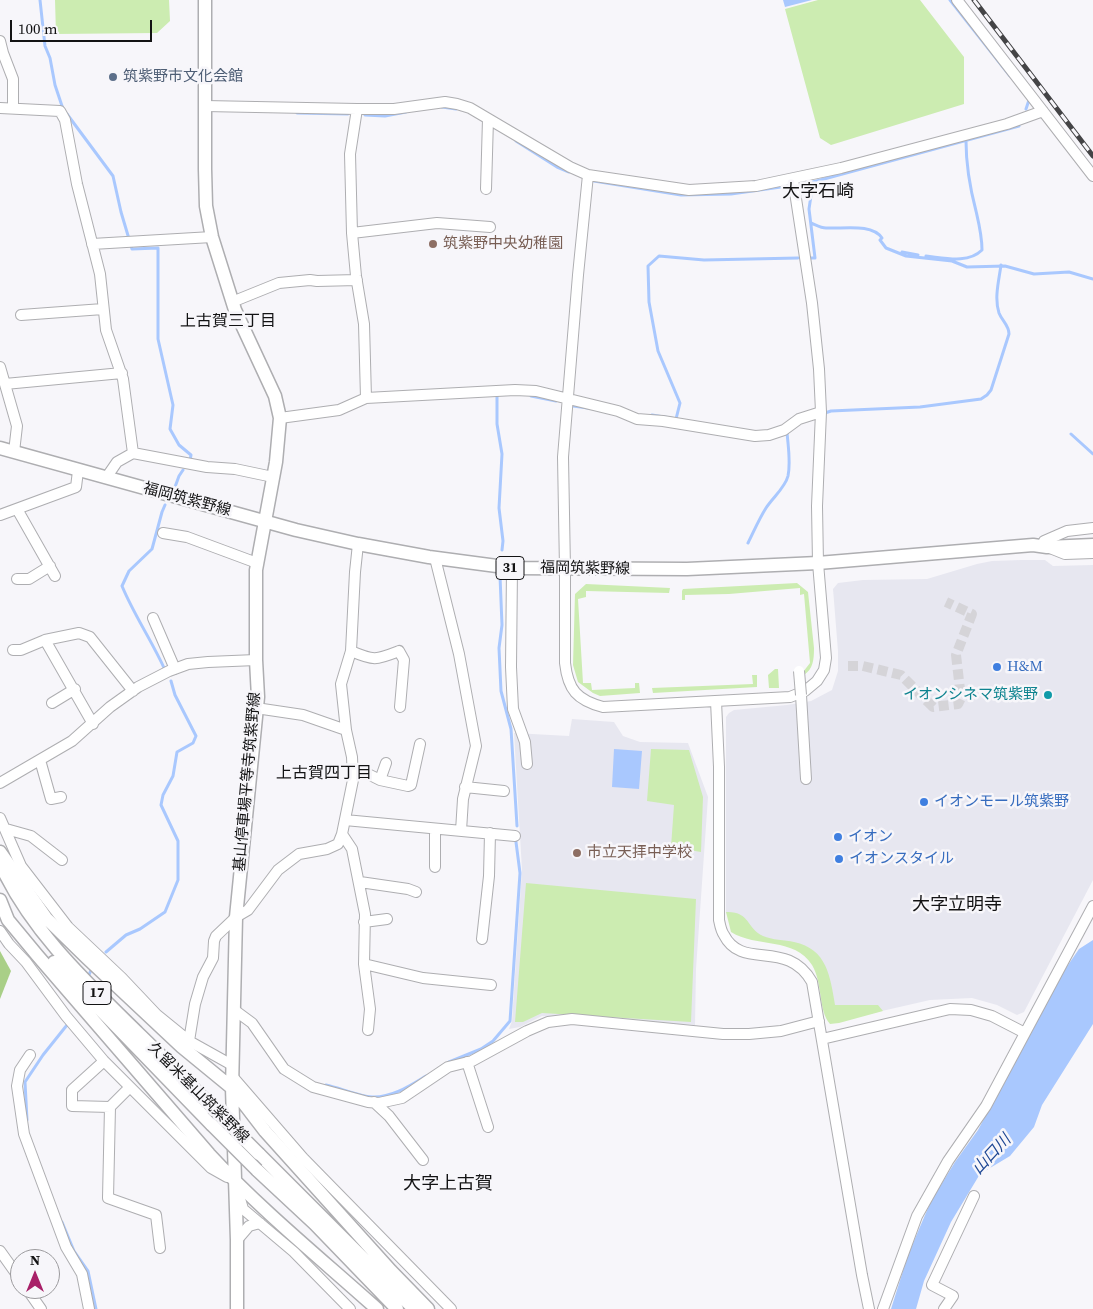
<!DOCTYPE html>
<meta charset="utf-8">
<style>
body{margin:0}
#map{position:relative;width:1093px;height:1309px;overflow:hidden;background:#f7f6fa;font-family:"Source Serif 4",serif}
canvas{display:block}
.north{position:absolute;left:10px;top:1249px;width:50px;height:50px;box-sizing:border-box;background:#f7f6fa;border:1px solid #9c9b9e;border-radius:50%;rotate:0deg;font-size:14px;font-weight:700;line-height:20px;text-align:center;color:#131314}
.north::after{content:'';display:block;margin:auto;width:18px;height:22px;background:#a82068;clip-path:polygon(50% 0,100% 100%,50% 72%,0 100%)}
.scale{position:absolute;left:10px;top:20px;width:142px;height:22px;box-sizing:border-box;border:2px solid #131314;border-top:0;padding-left:6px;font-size:15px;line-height:18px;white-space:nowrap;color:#131314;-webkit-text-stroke:4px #f7f6fa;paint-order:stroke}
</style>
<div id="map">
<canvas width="1093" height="1309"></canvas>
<div class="north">N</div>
<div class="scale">100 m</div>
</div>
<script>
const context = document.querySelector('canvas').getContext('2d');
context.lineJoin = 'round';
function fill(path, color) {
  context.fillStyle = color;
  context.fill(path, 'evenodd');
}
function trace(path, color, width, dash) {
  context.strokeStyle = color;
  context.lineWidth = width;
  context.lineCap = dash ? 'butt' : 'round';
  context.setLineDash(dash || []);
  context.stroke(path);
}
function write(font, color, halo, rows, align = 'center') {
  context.font = font + ' "Source Serif 4","Noto Sans JP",serif';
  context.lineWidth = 5;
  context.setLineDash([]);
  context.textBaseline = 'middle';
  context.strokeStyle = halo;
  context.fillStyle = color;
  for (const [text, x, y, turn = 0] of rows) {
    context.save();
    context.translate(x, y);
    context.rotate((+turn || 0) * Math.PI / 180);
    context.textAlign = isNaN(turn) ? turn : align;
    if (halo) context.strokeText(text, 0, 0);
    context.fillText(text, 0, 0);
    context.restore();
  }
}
const built = new Path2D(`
 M1021 560H1045L1053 566 1093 565V880L1024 1012 1017 1015 997 1005 972 998 930 1000 834 1022 821 977 814 963 792 946 764 941 726 913V717L729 713 734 710 787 705 811 701 832 690 838 671V651L833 589 838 583 863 580 927 579 977 564 992 561Z
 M572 719 614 722 623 736 640 742 688 743 708 797 696 969 695 1025 542 1016 520 1027 509 1029 512 1021 522 870 514 733 569 736Z`);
const green = new Path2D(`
 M55 0H169L170 21 157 33 56 34Z
 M818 0H920L964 57V104L831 145 820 138 785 9Z
 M797 583 808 592 814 648C814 660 813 669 804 675L803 672 810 663 804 594 800 595V588L729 594 685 595V600H682V591L683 589Z
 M586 584 670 588 669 593 586 591V597L578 599 583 683H591L592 690 635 688V683H639L640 693 600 696 593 693 578 682 573 665 575 594Z
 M775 669H778L779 688H769L768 675Z
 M752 675H757V687L653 693 652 688 753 684Z
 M651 749 689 750 703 797 701 852 671 847 674 805 647 801Z
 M526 883 696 899 691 1022 542 1013 523 1022H515Z
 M726 912C750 911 746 928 763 936 772 940 785 940 794 942 827 949 830 976 835 1005H878L883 1011 839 1023 830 1024C818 1010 823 983 812 965 795 937 756 948 731 932Z`);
const forest = new Path2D(`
 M0 951 11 971 0 999Z`);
const water = new Path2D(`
 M783 0H812L785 7Z
 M614 749 642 751 639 789 612 787Z
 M1093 940V1024L1042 1105 1034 1127 1010 1156 980 1174 951 1222 924 1281 916 1309H891L908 1255 931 1201 955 1162 978 1130 1057 981 1079 949Z`);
const stream = new Path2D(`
 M40 0 45 46 50 58 55 85 63 109
 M950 0 1010 76
 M442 107 456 109
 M1026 109 1029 100 1028 98
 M297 113 348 114
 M67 114 113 176 121 212 132 249 158 248V339L173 405 170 429 179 445 191 455 190 461
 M365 115 385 116 406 112
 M516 141 557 167 569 172
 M594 181 681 195 731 194 788 186
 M800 184 813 182
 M811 223C816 225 821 228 826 228 843 229 872 223 882 238L880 240 886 248 906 256 952 261 967 267 1005 266 1034 274 1069 272 1093 279
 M902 252 918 255
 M926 256C945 258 968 264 982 250 982 236 979 224 976 211 970 188 966 164 966 141
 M811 258H815L809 209 813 182 1019 126
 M500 394H497V424L502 454 499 508 503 541 502 550
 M531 396 556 401
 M573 406 588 408
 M822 414 831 411 920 407 981 399 987 395 991 390 1009 334C1009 325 1002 321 999 313 994 298 999 280 1001 265
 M652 415 676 419 680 403 658 351 649 302 648 266 659 256 704 260 798 258
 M1071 434 1093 454
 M175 487 179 476 183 470
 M748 543C754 531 759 519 766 508 773 497 785 488 788 476 791 462 788 446 787 432L788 431
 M500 576 502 625 499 648 501 691 511 729 517 826
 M165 670C152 641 134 615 122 586L129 571 152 549 162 512 165 505
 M106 952 126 935 140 929 165 912 178 880V841L161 805 163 795 173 776 177 752 193 743 196 736 175 695 171 681
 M89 975 91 970
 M449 1062 481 1049 493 1041 510 1021 520 873 516 842
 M326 1085C340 1088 358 1096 372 1097 392 1098 411 1085 426 1076
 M27 1120 25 1082 43 1055 67 1025
 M62 1222 74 1251 88 1271 96 1309`);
const minorTunnel = new Path2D(`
 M848 666H863L901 675 933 707 958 704 961 698 956 655 972 614 946 602`);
const minor = new Path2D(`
 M957 0 1093 176
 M0 41 3 53 13 79V108
 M205 106 357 109H394L445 102 457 104 470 108 570 167 588 175 689 190 756 186 841 168 1007 124 1043 111
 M0 108 60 111 65 120 77 184 100 274 106 330 123 379 133 453 117 462 106 478
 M357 109 350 154 352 233 356 276 364 324 366 398
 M588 175 578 275 563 457 565 569V663C568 690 577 700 603 707L790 697 805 691 817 681 824 670 826 658 818 563 817 506 821 412 819 369 812 303 793 179
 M486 189 488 119
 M352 233 437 223 490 227
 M92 244 212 237
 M232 302 279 283 310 280 317 281 357 280
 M21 315 103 309
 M0 367 17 426 14 452
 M5 384 122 373
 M280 418 339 410 366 398 515 390 536 391 618 411 637 419 663 421 755 436 769 435 784 430 799 419 821 412
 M133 453 207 467 235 469 273 477
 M17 509 55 576
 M0 515 76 487 78 471
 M163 533 187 537 257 563
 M1044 541 1067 531 1093 528
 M1050 548 1065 554 1093 553
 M435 558 459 654 476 746 463 799 461 831
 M512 568 511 667 513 709 525 742 527 764
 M17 579H29L50 566
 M153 618 175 669
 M45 640 79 633 90 637 133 691
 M13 650H21L45 640 93 724
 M351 651C374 661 376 660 399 651L404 660 400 707
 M801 695 806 779
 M716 701 719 767V920C720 925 721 931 724 935 742 971 787 938 812 982L862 1275 869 1309
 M52 703 75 689
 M256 708 303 715 346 730
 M40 760 51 799 61 797
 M352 766 380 780 386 763
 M380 780 408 786 411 785 420 744
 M0 783 72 741 110 707 138 687 169 671 188 664 208 662 256 660
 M465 787 504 791
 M0 818 21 866 68 927 122 978 157 1015 189 1041 232 1065
 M345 820 515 836
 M6 829 31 836 62 860
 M342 834 352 849 365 914 364 964 370 1009 368 1030
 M435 867V829
 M360 882 408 889 416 892
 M364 922 387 919
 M0 931 9 944 26 962 66 1016 104 1061 211 1168 227 1177
 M482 939 489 876 490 833
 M364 964 423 978 491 985
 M233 1009 252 1023 284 1069 313 1087 368 1102 379 1103 402 1098 448 1067 472 1061 527 1031 548 1022 572 1019 723 1034H749L781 1031 819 1021
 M822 1039 950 1009 971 1010 992 1016 1025 1033
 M189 1041 195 1004 203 977 213 958 214 941 216 936 236 917 248 910 278 870 299 854 327 849 338 844 342 834 353 780 352 757 346 730 341 684 351 651 355 572 358 544
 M30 1055 20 1070 17 1086 24 1134 66 1247 82 1274 89 1309
 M104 1061 72 1090V1106L110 1107
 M467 1062 488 1127
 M232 1076 303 1158 451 1309
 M130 1087 110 1107 108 1198 156 1215 160 1248
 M374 1102 389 1116 423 1160
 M238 1192 243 1209 294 1252 350 1309
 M237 1240 249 1226 260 1223
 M0 1251 20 1279
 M27 1289 41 1309
 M883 1309 917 1216 948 1161 986 1106 1093 906
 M944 1309 953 1296 932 1285 974 1196`);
const major = new Path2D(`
 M205 0V169L206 206 212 237 235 310 275 396 280 418 276 462 256 570V660L258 697 236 917 232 1088 237 1240V1309
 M0 448 296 530 358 544 429 557 512 568 687 569 818 563 1033 545 1047 547 1093 545
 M0 852 46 918 87 958 182 1047 232 1088 265 1131 391 1271 428 1309
 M0 863C30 930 86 982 138 1033 164 1058 188 1083 213 1108
 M0 900 8 920 37 955 209 1154C261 1210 320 1258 377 1309
 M54 962 212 1125
 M259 1154 414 1309
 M257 1170 315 1224 397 1309`);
const rail = new Path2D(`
 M974 0 1093 156`);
const minorBridge = new Path2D(`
 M799 671 801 695`);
const majorBridge = new Path2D(`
 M213 1108 259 1154
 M212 1125 257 1170`);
const markers = [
 [113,77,5,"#5c6f8a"],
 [433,244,5,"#8d6e63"],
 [997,667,5,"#3f7fe0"],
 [1048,695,5,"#0f9aa8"],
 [924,802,5,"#3f7fe0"],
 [838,837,5,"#3f7fe0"],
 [577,853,5,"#8d6e63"],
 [839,859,5,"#3f7fe0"]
];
const shields = [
 [510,568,28],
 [97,993,28]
];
const shieldNames = [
 ["31",510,568],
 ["17",97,993]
];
const serviceNames = [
 ["筑紫野市文化会館",123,77]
];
const educationNames = [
 ["筑紫野中央幼稚園",443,244],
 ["市立天拝中学校",587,853]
];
const streetNames = [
 ["福岡筑紫野線",187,500,15],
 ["福岡筑紫野線",585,569,1],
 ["基山停車場平等寺筑紫野線",248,782,-85],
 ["久留米基山筑紫野線",198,1093,45]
];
const shopNames = [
 ["H&M",1007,667],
 ["イオンモール筑紫野",934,802],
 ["イオン",848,837],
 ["イオンスタイル",849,859]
];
const cultureNames = [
 ["イオンシネマ筑紫野",1038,695]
];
const neighbourhoodNames = [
 ["上古賀三丁目",228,322],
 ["上古賀四丁目",324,774]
];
const waterNames = [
 ["山口川",992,1155,-47]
];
const quarterNames = [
 ["大字石崎",818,192],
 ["大字立明寺",957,905],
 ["大字上古賀",448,1184]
];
fill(built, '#e7e7f0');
fill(green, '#ccecb1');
fill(forest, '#a9cf87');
fill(water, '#a9c8fe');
trace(stream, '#a9c8fe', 3);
trace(minorTunnel, '#d5d4d8', 10, [10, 5]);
trace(minor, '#aeaeb1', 12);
trace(major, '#aeaeb1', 15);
trace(minor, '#fff', 10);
trace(major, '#fff', 12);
trace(rail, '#444446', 5);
trace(rail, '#f7f6fa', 3, [9]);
trace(minorBridge, '#aeaeb1', 12, []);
trace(majorBridge, '#aeaeb1', 15, []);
trace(minorBridge, '#fff', 10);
trace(majorBridge, '#fff', 12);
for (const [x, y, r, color] of markers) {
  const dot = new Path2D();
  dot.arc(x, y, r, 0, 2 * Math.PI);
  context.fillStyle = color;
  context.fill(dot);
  trace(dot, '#f7f6fa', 2);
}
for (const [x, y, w] of shields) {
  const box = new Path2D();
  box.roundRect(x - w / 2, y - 11.5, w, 23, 4);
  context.fillStyle = '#f7f6fa';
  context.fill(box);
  trace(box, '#131314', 1);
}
write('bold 14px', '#131314', null, shieldNames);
write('15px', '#4e5e75', '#f7f6fa', serviceNames, 'left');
write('15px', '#785e54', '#f7f6fa', educationNames, 'left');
write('15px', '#131314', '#f7f6fa', streetNames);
write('15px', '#366cbe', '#f7f6fa', shopNames, 'left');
write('15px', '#0d838f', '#f7f6fa', cultureNames, 'right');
write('16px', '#131314', '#f7f6fa', neighbourhoodNames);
write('italic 16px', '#1e4794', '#f7f6fa', waterNames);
write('18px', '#131314', '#f7f6fa', quarterNames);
</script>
